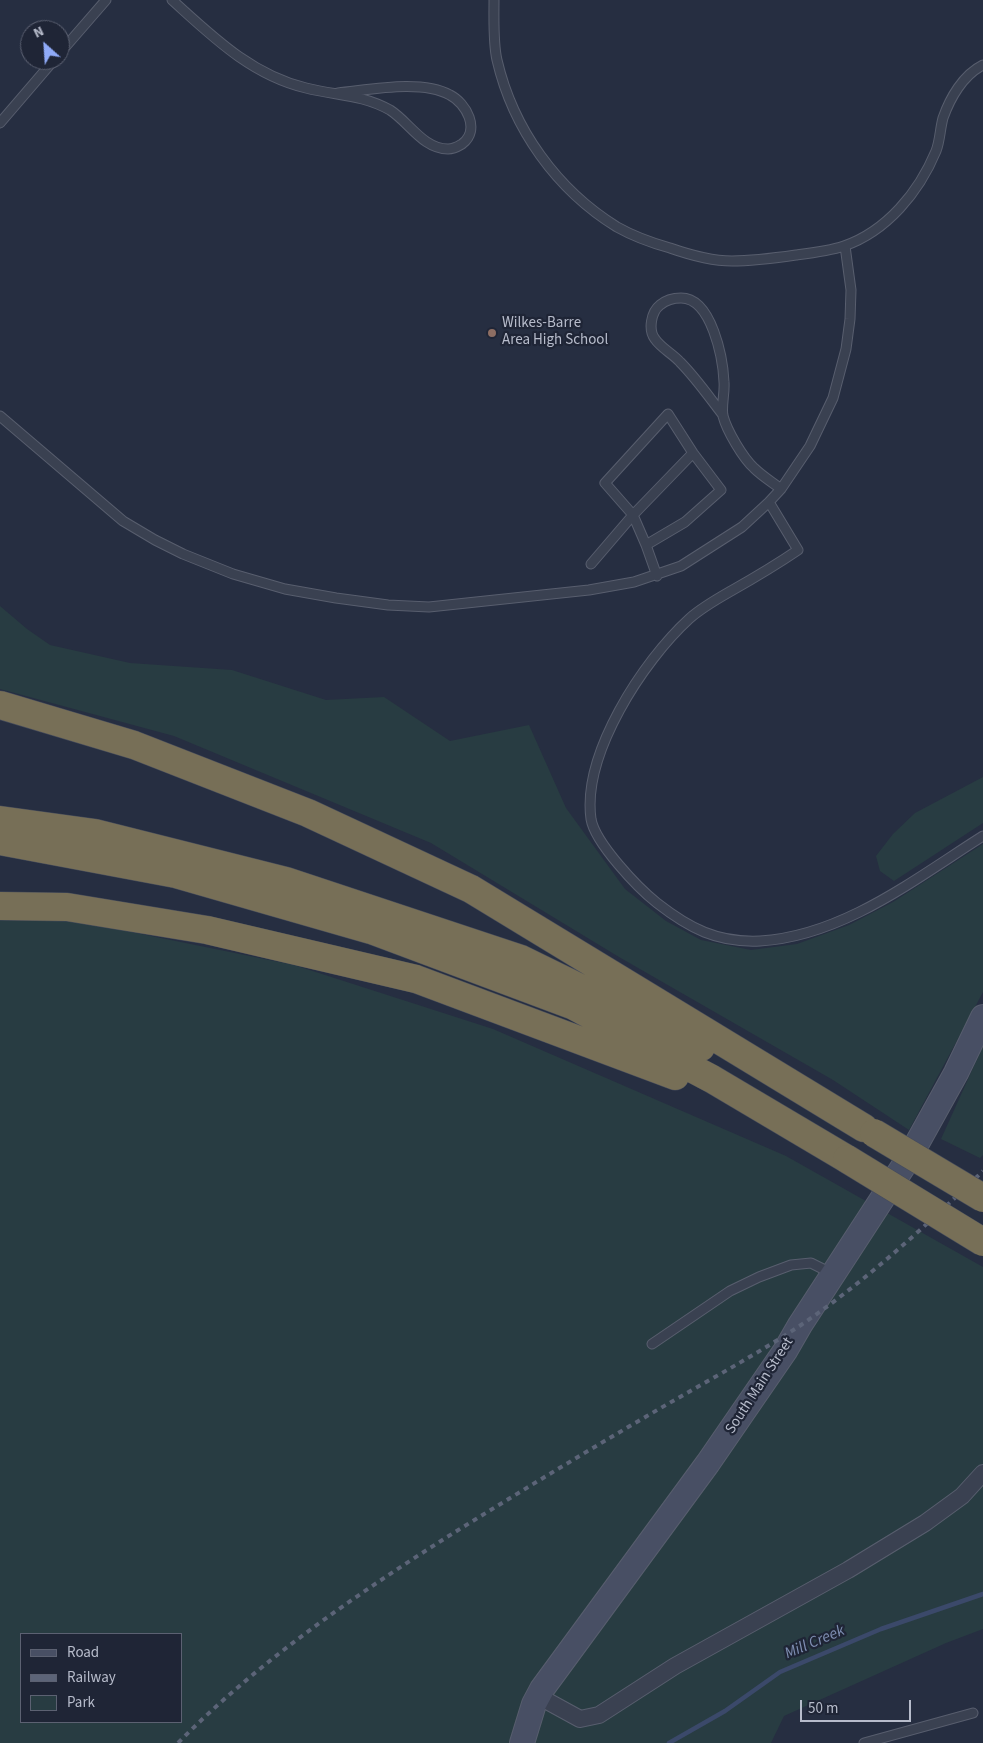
<!DOCTYPE html>
<style>
body{margin:0}
#map{position:relative;width:983px;height:1743px;overflow:hidden;background:#262e41;font-family:"Source Sans 3",sans-serif}
canvas{display:block}
.legend{position:absolute;left:20px;top:1633px;width:162px;height:90px;box-sizing:border-box;background:#1f2536;border:1px solid #5c6172;margin:0;padding:6px 9px;list-style:none;font-size:15px;color:#b7bccb}
.legend li{display:flex;align-items:center;gap:10px;height:25px}
.legend b{width:25px;border:1px solid #5c6172}
.north{position:absolute;left:20px;top:20px;width:50px;height:50px;box-sizing:border-box;background:#1f2536;border:1px solid #5c6172;border-radius:50%;rotate:334deg;font-size:14px;font-weight:700;line-height:20px;text-align:center;color:#b7bccb}
.north::after{content:'';display:block;margin:auto;width:18px;height:22px;background:#8faaf8;clip-path:polygon(50% 0,100% 100%,50% 72%,0 100%)}
.scale{position:absolute;left:800px;top:1700px;width:111px;height:22px;box-sizing:border-box;border:2px solid #b7bccb;border-top:0;padding-left:6px;font-size:15px;line-height:18px;white-space:nowrap;color:#b7bccb;-webkit-text-stroke:4px #1f2536;paint-order:stroke}
</style>
<div id="map">
<canvas width="983" height="1743"></canvas>
<ul class="legend">
<li><b style="height:6px;background:#484f64"></b>Road</li>
<li><b style="height:6px;background:#5c6478"></b>Railway</li>
<li><b style="height:14px;background:#283c42"></b>Park</li>
</ul>
<div class="north">N</div>
<div class="scale">50 m</div>
</div>
<script>
const context = document.querySelector('canvas').getContext('2d');
context.lineJoin = 'round';
function fill(path, color) {
  context.fillStyle = color;
  context.fill(path, 'evenodd');
}
function trace(path, color, width, dash) {
  context.strokeStyle = color;
  context.lineWidth = width;
  context.lineCap = dash ? 'butt' : 'round';
  context.setLineDash(dash || []);
  context.stroke(path);
}
function write(font, color, halo, rows, align = 'center') {
  context.font = font + ' "Source Sans 3",sans-serif';
  context.lineWidth = 4.5;
  context.setLineDash([]);
  context.textBaseline = 'middle';
  context.strokeStyle = halo;
  context.fillStyle = color;
  for (const [text, x, y, turn = 0] of rows) {
    context.save();
    context.translate(x, y);
    context.rotate((+turn || 0) * Math.PI / 180);
    context.textAlign = isNaN(turn) ? turn : align;
    if (halo) context.strokeText(text, 0, 0);
    context.fillText(text, 0, 0);
    context.restore();
  }
}
const green = new Path2D(`
 M0 606 27 629 50 645 130 663 232 670 326 700 384 697 450 741 529 725 566 808 625 889 666 921 701 940 751 950 797 944 849 925 893 902 983 844V992L909 1130 833 1080 619 957 431 843 174 736 0 689Z
 M983 777V823L894 881 880 871 876 856 893 834 915 813Z
 M0 920 77 921 294 965 493 1029 786 1156 983 1267V1629L946 1643 784 1716 771 1743H0ZM21 1634H181V1722H21Z
 M983 1046V1155L980 1158 941 1139Z`);
const stream = new Path2D(`
 M669 1743 725 1711 780 1672 881 1629 983 1594`);
const service = new Path2D(`
 M172 0C212 36 251 75 306 88 337 96 361 94 390 110 409 122 423 149 448 149 454 149 457 147 462 144 481 130 466 103 450 95 421 79 369 90 338 93
 M494 0C494 18 493 43 497 60 513 129 557 190 617 227 633 236 652 243 670 248 690 255 711 261 732 261 753 261 775 258 796 255 812 253 829 251 844 246 887 231 919 192 936 151 940 141 940 129 943 118 950 98 963 75 983 65
 M60 53 106 0
 M0 123 54 60
 M723 415C709 397 696 378 680 362 673 354 661 348 655 339 648 330 651 312 660 305 666 300 673 298 681 298 712 298 723 359 724 382 725 393 721 406 723 416 727 431 743 458 754 468 762 476 772 482 781 489
 M0 416 123 521 155 540 183 554 233 574 285 589 336 598 388 605 429 607 589 590 634 582 681 566 742 527 769 502 781 489 810 446 833 398 846 349 850 319 851 290 845 246
 M769 502 798 550C776 565 754 578 731 591 717 599 701 608 689 619 643 661 582 754 591 819 595 843 638 888 657 903 689 928 717 943 760 941 843 936 915 879 983 836
 M646 545 633 515 693 453
 M591 564 633 515 605 483 668 414 693 453 721 490 685 522 646 545 657 576
 M652 1344 730 1291 759 1277 791 1265 811 1263 833 1274
 M864 1743 973 1713`);
const minor = new Path2D(`
 M538 1696 580 1719 599 1715 675 1666 848 1570 925 1523 962 1496 983 1473`);
const secondary = new Path2D(`
 M522 1743 534 1704 542 1689 708 1463 785 1351 800 1325 910 1156 956 1073 983 1017`);
const motorway = new Path2D(`
 M0 705 134 745 308 813 471 889 864 1128
 M0 820 95 833 286 881 521 959 701 1047
 M0 841 176 874 371 930 574 1006 712 1079 847 1159
 M0 906 67 907 207 930 416 979 675 1076`);
const rail = new Path2D(`
 M178 1743C260 1660 357 1594 455 1532 518 1493 582 1454 647 1416 698 1386 751 1358 801 1325 867 1280 926 1226 983 1171`);
const motorwayBridge = new Path2D(`
 M874 1133 983 1198
 M847 1159 983 1242`);
const markers = [
 [492,333,5,"#8d6e63"]
];
const poiNames = [
 ["Wilkes-Barre",502,324],
 ["Area High School",502,341]
];
const streetNames = [
 ["South Main Street",760,1386,-57]
];
const waterNames = [
 ["Mill Creek",815,1643,-23]
];
fill(green, '#283c42');
trace(stream, '#3b496a', 4.5);
trace(service, '#585e6e', 11);
trace(minor, '#585e6e', 18);
trace(secondary, '#585e6e', 26);
trace(motorway, '#454b5b', 29);
trace(service, '#3a4151', 9);
trace(minor, '#3a4151', 16);
trace(secondary, '#484f64', 24);
trace(motorway, '#776f57', 28);
trace(rail, '#5c6478', 4, [5, 5]);
trace(motorwayBridge, '#454b5b', 29, []);
trace(motorwayBridge, '#776f57', 28);
for (const [x, y, r, color] of markers) {
  const dot = new Path2D();
  dot.arc(x, y, r, 0, 2 * Math.PI);
  context.fillStyle = color;
  context.fill(dot);
  trace(dot, '#1f2536', 2);
}
write('15px', '#b7bccb', '#1f2536', poiNames, 'left');
write('15px', '#b7bccb', '#1f2536', streetNames);
write('italic 16px', '#7e8eb2', '#1f2536', waterNames);
</script>
